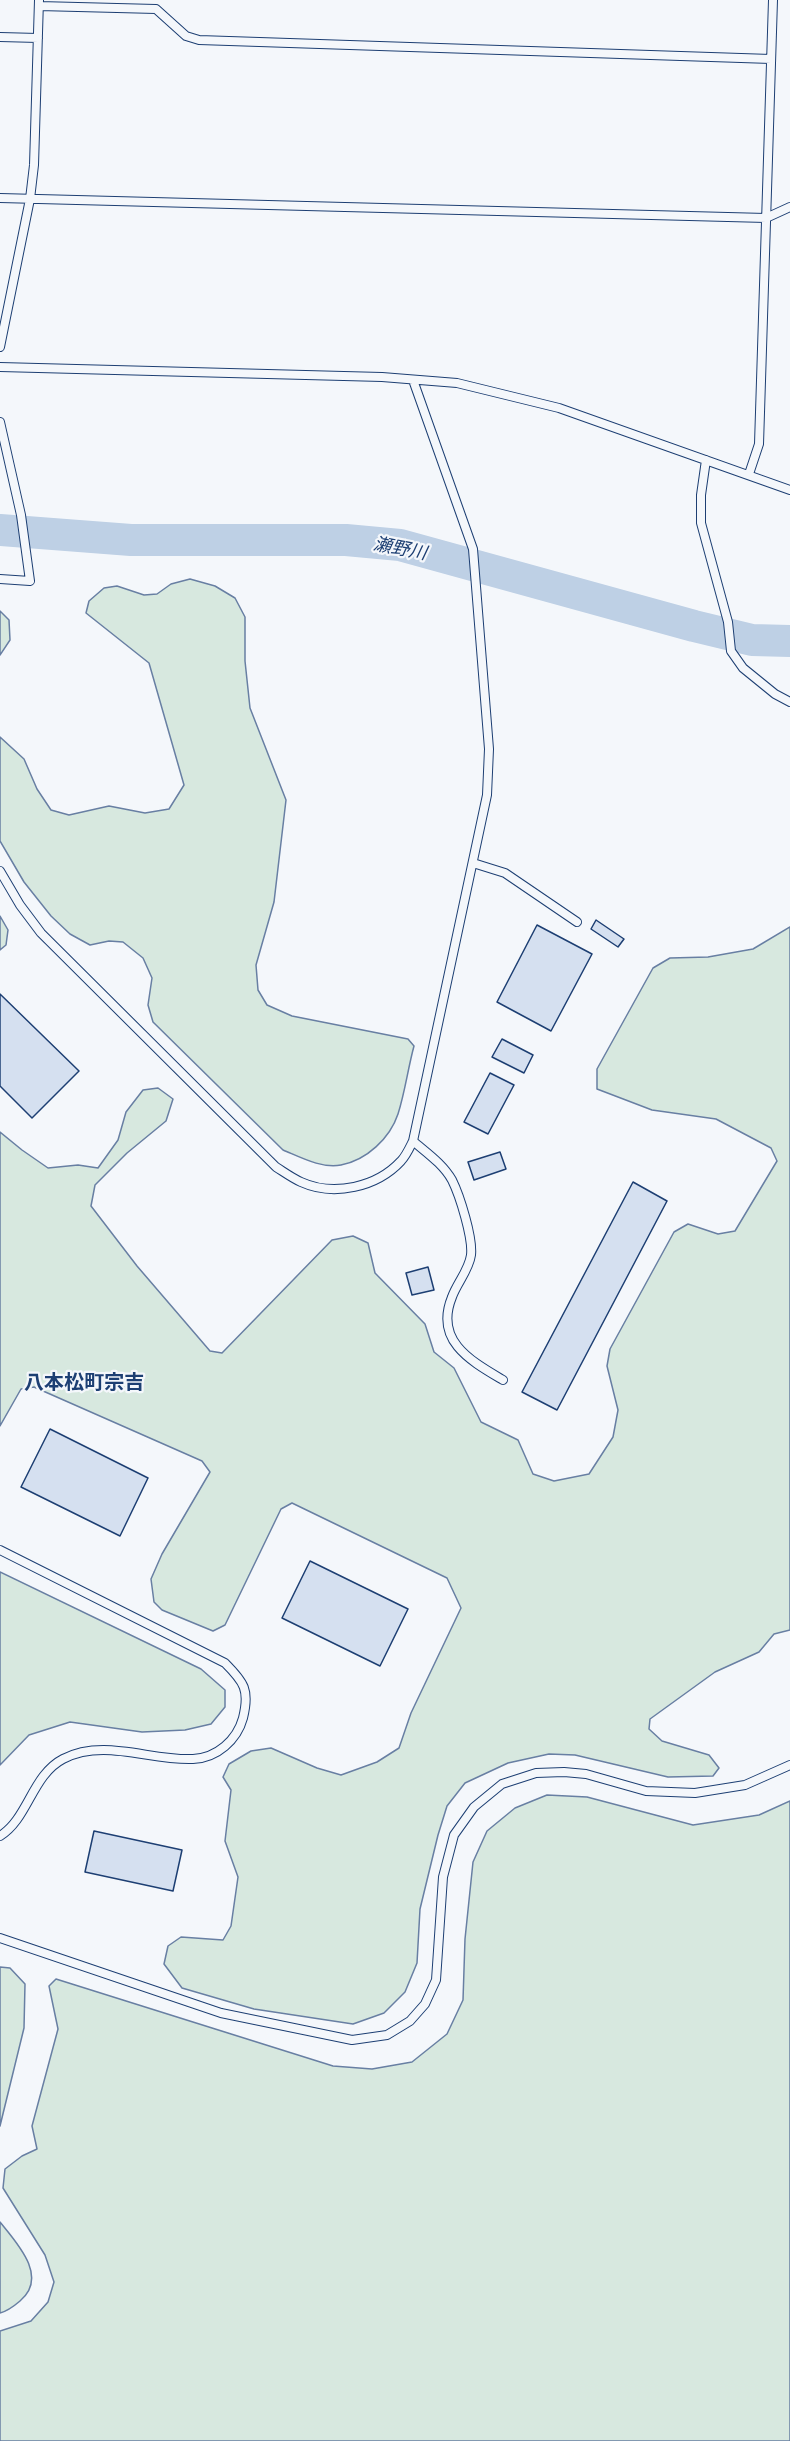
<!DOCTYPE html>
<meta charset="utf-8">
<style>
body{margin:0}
canvas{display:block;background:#f4f7fb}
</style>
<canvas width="790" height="2441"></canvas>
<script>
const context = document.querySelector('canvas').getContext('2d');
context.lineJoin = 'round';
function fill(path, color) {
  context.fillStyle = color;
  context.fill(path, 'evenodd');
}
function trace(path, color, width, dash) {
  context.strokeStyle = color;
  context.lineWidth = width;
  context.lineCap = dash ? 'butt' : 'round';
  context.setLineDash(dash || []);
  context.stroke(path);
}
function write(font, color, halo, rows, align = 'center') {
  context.font = font + ' Raleway,"Noto Sans JP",sans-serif';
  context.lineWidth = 4.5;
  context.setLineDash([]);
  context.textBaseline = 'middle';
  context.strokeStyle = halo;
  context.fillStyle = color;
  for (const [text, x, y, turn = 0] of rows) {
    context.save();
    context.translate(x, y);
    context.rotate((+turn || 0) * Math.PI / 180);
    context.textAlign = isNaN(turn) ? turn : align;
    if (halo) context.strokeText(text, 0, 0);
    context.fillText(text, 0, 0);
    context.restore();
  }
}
const green = new Path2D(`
 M190 579 215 586 235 598 245 617V661L250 708 286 800 274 902 256 965 258 990 267 1005 292 1016 408 1039 414 1046C408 1068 405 1092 398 1114 390 1138 367 1160 341 1165 322 1169 300 1157 283 1150L153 1022 148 1005 152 978 143 958 123 942 109 941 90 945 70 934 51 916 24 882 0 841V737L24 759 37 789 51 810 69 815 109 806 145 813 169 809 184 785 149 663 86 613 89 601 104 588 117 586 144 595 157 594 171 584Z
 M0 611 9 620 10 640 0 655Z
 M0 916 8 930 6 945 0 950Z
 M790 927V1630L774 1634 759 1652 715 1672 650 1719 649 1729 662 1741 709 1755 719 1768 713 1776 668 1777 575 1755 549 1754 508 1763 465 1783 447 1806 438 1835 420 1909 417 1963 405 1992 384 2013 353 2024 254 2009 182 1988 164 1964 168 1946 181 1937 223 1940 231 1926 238 1877 225 1841 231 1790 223 1777 229 1764 251 1751 271 1748 317 1768 341 1775 377 1762 399 1748 411 1713 461 1608 447 1578 292 1503 281 1509 225 1625 213 1631 162 1610 154 1602 151 1579 162 1554 210 1472 202 1461 34 1387 21 1389 0 1426V1132L22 1150 48 1168 78 1165 98 1168 118 1140 126 1112 143 1090 158 1088 173 1099 166 1121 127 1153 95 1185 91 1206 137 1266 210 1351 222 1353 332 1240 353 1236 368 1243 375 1273 425 1324 434 1352 454 1368 481 1422 518 1440 533 1474 554 1481 589 1474 613 1437 618 1410 607 1366 610 1349 674 1232 688 1224 718 1234 735 1231 777 1161 771 1148 716 1119 652 1110 597 1089V1069L653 968 670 958 708 957 753 949Z
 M0 1572 201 1669 225 1690V1707L211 1724 185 1730 142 1732 70 1722 29 1735 0 1765Z
 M547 1795 587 1797 693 1825 759 1815 790 1801V2441H0V2331L31 2321 48 2302 54 2282 45 2255 3 2188 5 2169 22 2156 37 2149 32 2126 58 2029 49 1986 56 1979 333 2066 372 2069 412 2062 447 2034 463 2000 465 1939 473 1862 487 1831 515 1808Z
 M0 1967 10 1968 25 1984 24 2028 0 2126Z
 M0 2222C17 2243 49 2277 20 2301 13 2307 8 2311 0 2313Z`);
const river = new Path2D(`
 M0 530 131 540H346L400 545 694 626 752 640 790 641`);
const building = new Path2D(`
 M596 920 624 939 618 947 591 929Z
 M537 925 592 954 551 1031 497 1002Z
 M0 994 79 1071 32 1118 0 1086Z
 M502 1039 533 1055 524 1073 492 1057Z
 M490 1073 514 1085 488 1134 464 1122Z
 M500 1152 506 1169 474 1180 468 1162Z
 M633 1182 667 1201 557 1410 522 1392Z
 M428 1267 434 1290 412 1295 406 1273Z
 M50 1429 148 1478 120 1536 21 1487Z
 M310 1561 408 1609 380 1666 282 1618Z
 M94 1831 182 1850 173 1891 85 1872Z`);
const service = new Path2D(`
 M39 6 156 9 186 36 199 40 771 59
 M0 37 38 38
 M0 198 766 218 790 207
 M0 347 30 199 34 165 39 0
 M0 367 382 377 457 383 559 408 790 490
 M0 422 21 515 30 581 0 579
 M706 460 701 495V523L728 622 731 651 743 668 775 694 790 702
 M749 474 759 444 773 0
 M473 863 505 873 577 922
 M0 871 20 905 41 933 276 1167C284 1172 292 1178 301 1182 334 1197 377 1187 401 1161 406 1156 410 1147 413 1141L487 795 489 749 473 549 413 380
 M413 1141C427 1153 443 1164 452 1180 460 1196 473 1238 471 1255 469 1270 457 1283 452 1297 434 1341 471 1361 503 1380
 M0 1550 225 1663C244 1682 250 1690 243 1718 237 1740 217 1758 193 1759 150 1761 104 1738 63 1759 32 1775 28 1819 0 1836
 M0 1938 221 2013 352 2040 387 2035 410 2021 425 2004 436 1980 443 1877 454 1835 474 1807 502 1784 536 1773 564 1772 586 1774 646 1791 695 1793 745 1785 790 1765`);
const waterNames = [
 ["瀬野川",400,549,11]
];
const quarterNames = [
 ["八本松町宗吉",84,1383]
];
fill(green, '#d7e8df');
trace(green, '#687fa3', 1.5);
trace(river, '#bed0e5', 32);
fill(building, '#d5e0f0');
trace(building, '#1d3f73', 1.5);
trace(service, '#1d3f73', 10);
trace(service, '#f4f7fb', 8);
write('italic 18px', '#1d3f73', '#f4f7fb', waterNames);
write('bold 20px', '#1d3f73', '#f4f7fb', quarterNames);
</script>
